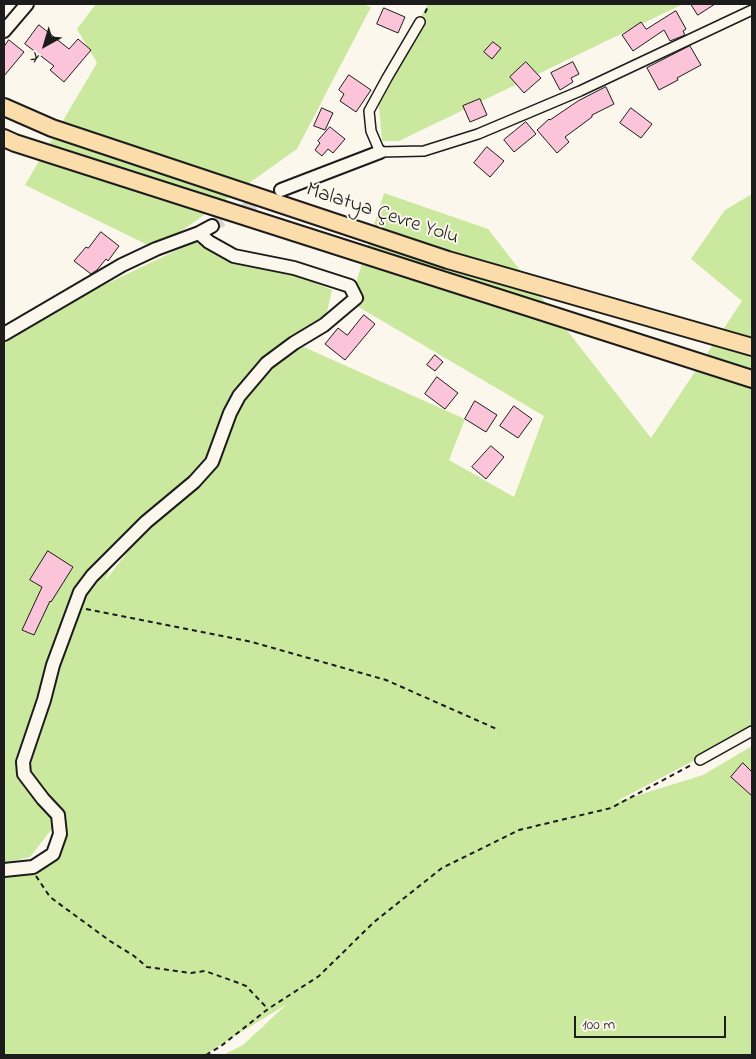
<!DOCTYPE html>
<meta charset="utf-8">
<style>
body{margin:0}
#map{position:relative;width:756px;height:1059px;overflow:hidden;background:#fbf7ec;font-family:"Indie Flower",sans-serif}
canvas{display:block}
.frame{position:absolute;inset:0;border:5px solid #1c1c1c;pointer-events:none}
.north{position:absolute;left:20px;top:20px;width:50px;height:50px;-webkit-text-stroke:4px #fbf7ec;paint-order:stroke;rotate:219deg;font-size:14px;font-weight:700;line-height:20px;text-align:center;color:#1c1c1c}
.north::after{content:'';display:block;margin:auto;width:18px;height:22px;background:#1c1c1c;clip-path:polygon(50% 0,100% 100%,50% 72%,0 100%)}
.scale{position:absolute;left:574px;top:1016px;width:152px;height:22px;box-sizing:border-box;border:2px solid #1c1c1c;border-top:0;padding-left:6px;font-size:15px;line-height:18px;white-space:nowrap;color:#1c1c1c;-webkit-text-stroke:4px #fbf7ec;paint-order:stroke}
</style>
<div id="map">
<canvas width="756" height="1059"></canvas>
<div class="frame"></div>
<div class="north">K</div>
<div class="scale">100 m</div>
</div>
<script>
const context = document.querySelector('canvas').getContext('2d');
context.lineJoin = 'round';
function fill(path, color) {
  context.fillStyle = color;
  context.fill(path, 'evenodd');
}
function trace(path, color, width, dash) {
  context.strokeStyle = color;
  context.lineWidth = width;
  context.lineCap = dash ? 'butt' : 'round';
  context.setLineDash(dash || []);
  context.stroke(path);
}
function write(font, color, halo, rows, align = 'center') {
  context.font = font + ' "Indie Flower",sans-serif';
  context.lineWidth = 4;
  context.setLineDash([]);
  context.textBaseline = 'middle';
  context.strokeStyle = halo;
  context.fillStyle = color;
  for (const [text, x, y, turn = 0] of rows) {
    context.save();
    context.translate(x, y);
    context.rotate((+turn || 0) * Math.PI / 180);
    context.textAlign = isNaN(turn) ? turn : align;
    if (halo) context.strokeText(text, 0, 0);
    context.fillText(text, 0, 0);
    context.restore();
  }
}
const green = new Path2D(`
 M96 4H362L371 7 297 149 156 249 25 185 97 63 77 29Z
 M428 4H683L399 141H382L378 96Z
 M384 193 488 229 651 438 742 301 691 259 725 210 752 194V730L613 803 703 775 752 746V1055H223L243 1045 287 1004 204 1055H4V870L33 867 60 834 55 825 30 857 4 863V333L196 241 239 264 301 277 332 290 324 325 297 344 465 419 449 460 514 497 544 416 350 302ZM162 507 105 581 122 542Z`);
const building = new Path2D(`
 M691 4H715L698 15Z
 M384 8 405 17 398 33 377 24Z
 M676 11 686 29 683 31 685 35 670 41 664 30 633 51 622 35 641 22 646 29Z
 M39 25 69 49 78 39 91 50 64 82 50 70 54 66 25 44Z
 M9 40 24 52 4 76V47Z
 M493 42 501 48 492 59 484 52Z
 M690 46 701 65 677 78 678 80 659 90 647 68Z
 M526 62 541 78 524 93 510 77Z
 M573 62 579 74 571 78 573 82 560 90 551 73Z
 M349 75 371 90 356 112 340 101 344 94 339 90Z
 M606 87 614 104 592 115V117L565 137 569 142 557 153 537 130 549 119 550 120 578 101Z
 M480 99 487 115 470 122 463 106Z
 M322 108 333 113 325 130 314 126Z
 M631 108 652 124 641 138 620 123Z
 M526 122 536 134 514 152 504 140Z
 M330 127 345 139 333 153 328 149 322 156 315 150 320 143 318 141Z
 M487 147 504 161 490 177 474 163Z
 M101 232 119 246 108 261 106 259 97 270 91 274 74 261 86 247 88 248Z
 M364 315 375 324 345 360 325 344 338 328 347 335Z
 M435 355 443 362 435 371 427 365Z
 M437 377 458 393 445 409 425 394Z
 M475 401 497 415 486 432 465 419Z
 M514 406 532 419 518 438 500 426Z
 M491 446 504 457 486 479 472 467Z
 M48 551 73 567 51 602 50 601 34 635 22 630 42 587 30 580Z
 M743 763 752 772V796L731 777Z`);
const secondaryTunnel = new Path2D(`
 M212 226 281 190`);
const path = new Path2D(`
 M425 13 429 4
 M86 609 252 642 386 680 499 730
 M36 876 50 897 110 941 134 956 147 967 191 973 205 971 236 982 246 986 268 1009
 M206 1055 221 1046 268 1009 319 976 374 922 442 868 519 830 611 808 693 764`);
const street = new Path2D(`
 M420 22 387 78 369 111 371 131 380 152 424 151 478 134 580 91 752 10
 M700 760 752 731`);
const secondary = new Path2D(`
 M4 31 27 4
 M281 190 380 152
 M4 334 122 265 156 249 199 233
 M4 870 33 867 53 854 60 834 58 815 43 799 24 774 23 762 44 700 53 665 80 592 92 576 146 522 194 482 212 462 230 413 239 396 267 363 294 343 324 325 356 298 350 286 294 268 234 256 209 242 199 233 212 226`);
const highway = new Path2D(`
 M4 107 52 128 448 260 752 347
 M4 138 15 143 752 379`);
const streetNames = [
 ["Malatya Çevre Yolu",382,215,18]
];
fill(green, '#cbe89f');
fill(building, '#fcc4d9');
trace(building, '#1c1c1c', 1);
trace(secondaryTunnel, '#dad6cd', 12, [12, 6]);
trace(street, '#1c1c1c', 12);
trace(secondary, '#1c1c1c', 16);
trace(highway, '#1c1c1c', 20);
trace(path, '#1c1c1c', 2, [5, 4]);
trace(street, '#fbf7ec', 9);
trace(secondary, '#fbf7ec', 12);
trace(highway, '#faddab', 16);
write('21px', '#1c1c1c', '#fbf7ec', streetNames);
</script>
